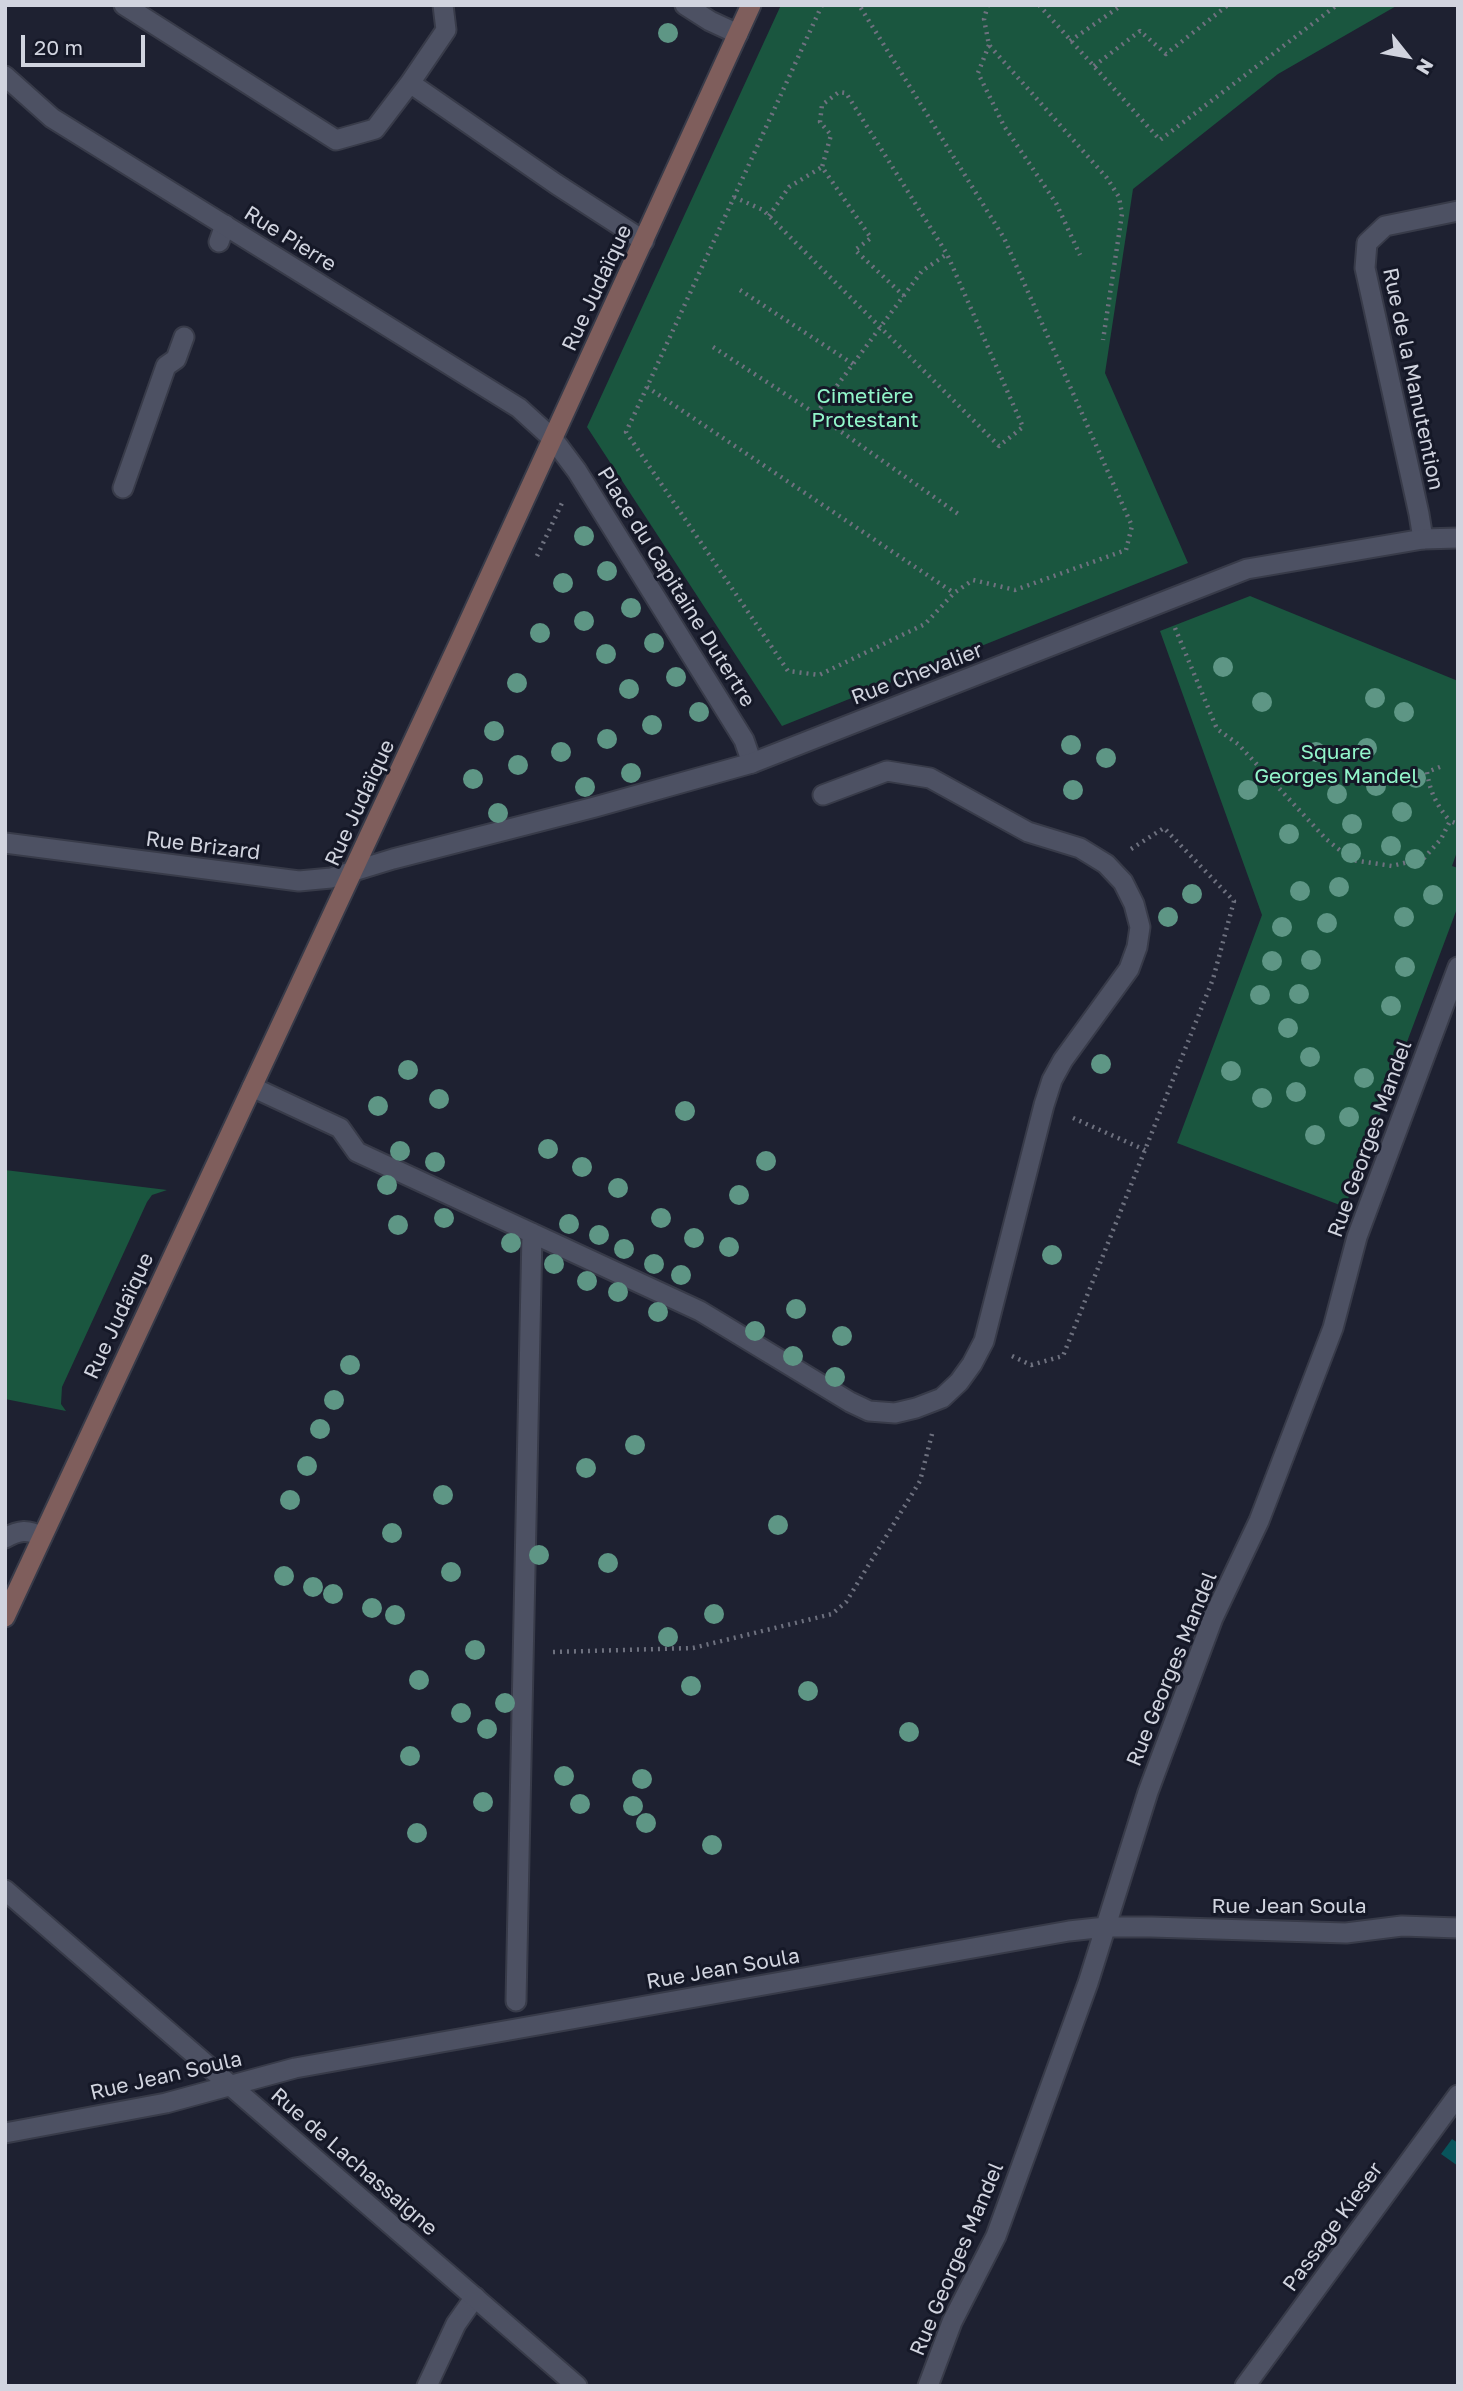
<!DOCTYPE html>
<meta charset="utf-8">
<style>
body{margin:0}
#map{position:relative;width:1463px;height:2391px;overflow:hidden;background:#1e2131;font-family:"Golos Text",sans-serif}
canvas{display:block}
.frame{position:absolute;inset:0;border:7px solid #d1d4df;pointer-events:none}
.north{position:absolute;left:1372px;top:21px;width:70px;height:70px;-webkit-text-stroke:5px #151827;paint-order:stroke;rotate:121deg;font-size:19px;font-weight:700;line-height:28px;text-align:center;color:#d1d4df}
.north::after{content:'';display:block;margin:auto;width:24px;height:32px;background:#d1d4df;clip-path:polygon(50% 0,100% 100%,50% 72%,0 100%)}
.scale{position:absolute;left:21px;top:35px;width:124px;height:32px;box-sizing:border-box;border:4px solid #d1d4df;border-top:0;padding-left:9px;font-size:21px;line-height:24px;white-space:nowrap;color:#d1d4df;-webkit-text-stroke:5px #151827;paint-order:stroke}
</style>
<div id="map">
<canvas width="1463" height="2391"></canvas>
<div class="frame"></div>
<div class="north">N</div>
<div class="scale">20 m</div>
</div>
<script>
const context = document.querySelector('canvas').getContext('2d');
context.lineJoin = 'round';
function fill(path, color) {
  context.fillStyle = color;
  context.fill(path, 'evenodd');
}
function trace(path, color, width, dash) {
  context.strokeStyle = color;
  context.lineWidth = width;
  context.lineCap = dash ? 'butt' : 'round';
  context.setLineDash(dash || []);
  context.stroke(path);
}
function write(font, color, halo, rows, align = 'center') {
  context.font = font + ' "Golos Text",sans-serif';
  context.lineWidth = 6;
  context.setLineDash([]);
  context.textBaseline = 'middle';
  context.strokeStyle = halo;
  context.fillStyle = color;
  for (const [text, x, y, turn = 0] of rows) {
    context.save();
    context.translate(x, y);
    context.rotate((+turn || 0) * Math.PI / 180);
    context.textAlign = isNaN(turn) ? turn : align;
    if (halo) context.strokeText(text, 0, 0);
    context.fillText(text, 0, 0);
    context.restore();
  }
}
const green = new Path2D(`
 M781 5H1398L1278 74 1133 189 1105 373 1188 563 782 726 587 427Z
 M1250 596 1458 681V849L1452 866 1458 868V906L1345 1207 1177 1143 1262 915 1160 631Z
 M5 1170 167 1190 152 1195 147 1202 62 1387 61 1404 66 1411 5 1399Z`);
const water = new Path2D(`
 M1452 2139 1458 2143V2166L1441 2154Z`);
const path = new Path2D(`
 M822 5 647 387 954 593
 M988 5 984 19 989 45 1107 178 1119 197 1122 214 1103 340
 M1039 5 1160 140 1337 5
 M1070 41 1122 5
 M989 45 978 73 1004 126 1056 203 1080 255
 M1094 66 1140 31 1166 54 1228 5
 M734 197 763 210 999 446 1023 427 947 254 846 93 839 92 822 105 820 122 831 135 822 167 871 238 855 250 904 296
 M769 216 789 187 822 167
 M740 290 853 364
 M713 347 816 414 961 516
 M647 387 626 432 788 671 819 675 925 624 954 593 973 580 1015 590 1126 550 1132 526 1004 238 859 5
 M816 414 922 271 947 254
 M537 556 562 503
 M1175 628 1217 729 1238 744 1326 839 1352 860 1392 866 1424 858 1441 839 1450 821 1458 824
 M1440 767 1427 772C1430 792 1437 806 1450 821
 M1073 1118 1145 1150
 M1012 1356 1031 1365 1063 1356 1213 979 1234 901 1164 828 1131 849
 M553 1652 693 1648 832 1614 846 1602 920 1481 932 1434`);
const service = new Path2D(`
 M124 5 336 140 375 129 410 83 556 184 644 241
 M410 83 446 30 443 5
 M219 242 225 225
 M123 488 166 366 176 359 184 337
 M252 1087 340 1128 357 1152 700 1311 850 1402 869 1411 895 1413 916 1408 942 1398 959 1382 972 1364 984 1341 1044 1105 1052 1080 1063 1060 1129 969 1137 947 1140 927 1134 904 1123 882 1106 864 1080 848 1028 832 930 778 887 771 823 795
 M516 2001 532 1233`);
const minor = new Path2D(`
 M685 5 710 21 738 34
 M5 76 52 118 519 408 553 439 577 471 744 740 752 763
 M1423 539 1419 514 1365 268 1367 243 1385 226 1458 211
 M5 1538C19 1530 28 1529 42 1537
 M427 2386 456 2324 475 2297
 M1245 2386 1458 2095`);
const tertiary = new Path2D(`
 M5 843 299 881 331 878 393 859 595 807 752 763 1247 569 1423 539 1458 538
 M5 1890 577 2386
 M5 2133 166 2103 295 2068 1069 1931 1106 1927H1151L1346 1933 1402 1926 1458 1928
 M928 2386 952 2322 996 2236 1088 1983 1148 1792 1213 1618 1259 1521 1333 1328 1357 1237 1458 967`);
const secondary = new Path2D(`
 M5 1617 459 643 751 5`);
const trees = [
 [668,33],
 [584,536],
 [607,571],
 [563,583],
 [631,608],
 [584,621],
 [540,633],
 [654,643],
 [606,654],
 [1223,667],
 [676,677],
 [517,683],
 [629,689],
 [1375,698],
 [1262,702],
 [699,712],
 [1404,712],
 [652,725],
 [494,731],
 [607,739],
 [1071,745],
 [1367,748],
 [561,752],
 [1316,752],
 [1106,758],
 [518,765],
 [631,773],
 [1416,778],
 [473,779],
 [1376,786],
 [585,787],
 [1073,790],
 [1248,790],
 [1337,794],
 [1402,812],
 [498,813],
 [1352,824],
 [1289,834],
 [1391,846],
 [1351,853],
 [1415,859],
 [1339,887],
 [1300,891],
 [1192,894],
 [1433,895],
 [1168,917],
 [1404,917],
 [1327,923],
 [1282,927],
 [1311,960],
 [1272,961],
 [1405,967],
 [1299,994],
 [1260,995],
 [1391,1006],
 [1288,1028],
 [1310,1057],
 [1101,1064],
 [408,1070],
 [1231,1071],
 [1364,1078],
 [1296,1092],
 [1262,1098],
 [439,1099],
 [378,1106],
 [685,1111],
 [1349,1117],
 [1315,1135],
 [548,1149],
 [400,1151],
 [766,1161],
 [435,1162],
 [582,1167],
 [387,1185],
 [618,1188],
 [739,1195],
 [444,1218],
 [661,1218],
 [569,1224],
 [398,1225],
 [599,1235],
 [694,1238],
 [511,1243],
 [729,1247],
 [624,1249],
 [1052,1255],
 [554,1264],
 [654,1264],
 [681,1275],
 [587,1281],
 [618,1292],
 [796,1309],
 [658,1312],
 [755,1331],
 [842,1336],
 [793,1356],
 [350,1365],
 [835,1377],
 [334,1400],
 [320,1429],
 [635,1445],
 [307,1466],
 [586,1468],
 [443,1495],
 [290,1500],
 [778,1525],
 [392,1533],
 [539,1555],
 [608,1563],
 [451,1572],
 [284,1576],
 [313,1587],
 [333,1594],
 [372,1608],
 [714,1614],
 [395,1615],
 [668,1637],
 [475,1650],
 [419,1680],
 [691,1686],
 [808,1691],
 [505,1703],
 [461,1713],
 [487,1729],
 [909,1732],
 [410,1756],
 [564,1776],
 [642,1779],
 [483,1802],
 [580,1804],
 [633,1806],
 [646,1823],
 [417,1833],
 [712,1845]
];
const streetNames = [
 ["Rue Pierre",290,239,32],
 ["Rue Judaïque",597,288,-65],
 ["Rue de la Manutention",1413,379,78],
 ["Place du Capitaine Dutertre",676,587,58],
 ["Rue Chevalier",917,674,-21],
 ["Rue Judaïque",360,803,-65],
 ["Rue Brizard",203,846,7],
 ["Rue Georges Mandel",1370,1139,-70],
 ["Rue Judaïque",119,1316,-65],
 ["Rue Georges Mandel",1172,1669,-68],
 ["Rue Jean Soula",1289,1906],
 ["Rue Jean Soula",723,1969,-10],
 ["Rue Jean Soula",166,2076,-13],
 ["Rue de Lachassaigne",354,2162,41],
 ["Passage Kieser",1333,2227,-54],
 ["Rue Georges Mandel",957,2259,-67]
];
const parkNames = [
 ["Cimetière",865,396],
 ["Protestant",865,420],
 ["Square",1336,752],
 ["Georges Mandel",1336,776]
];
fill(green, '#1a563f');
fill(water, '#08545b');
trace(service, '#383b49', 23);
trace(minor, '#383b49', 23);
trace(tertiary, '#383b49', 23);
trace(secondary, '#383b49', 23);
trace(path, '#6e717f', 4.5, [2, 5]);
trace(service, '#4d5163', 19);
trace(minor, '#4d5163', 19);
trace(tertiary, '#4d5163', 19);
trace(secondary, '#7f5e5c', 19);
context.fillStyle = '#5e9685';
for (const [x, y] of trees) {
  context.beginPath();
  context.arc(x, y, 10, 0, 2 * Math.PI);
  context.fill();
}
write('21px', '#d1d4df', '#151827', streetNames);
write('21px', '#92f6ca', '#151827', parkNames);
</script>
